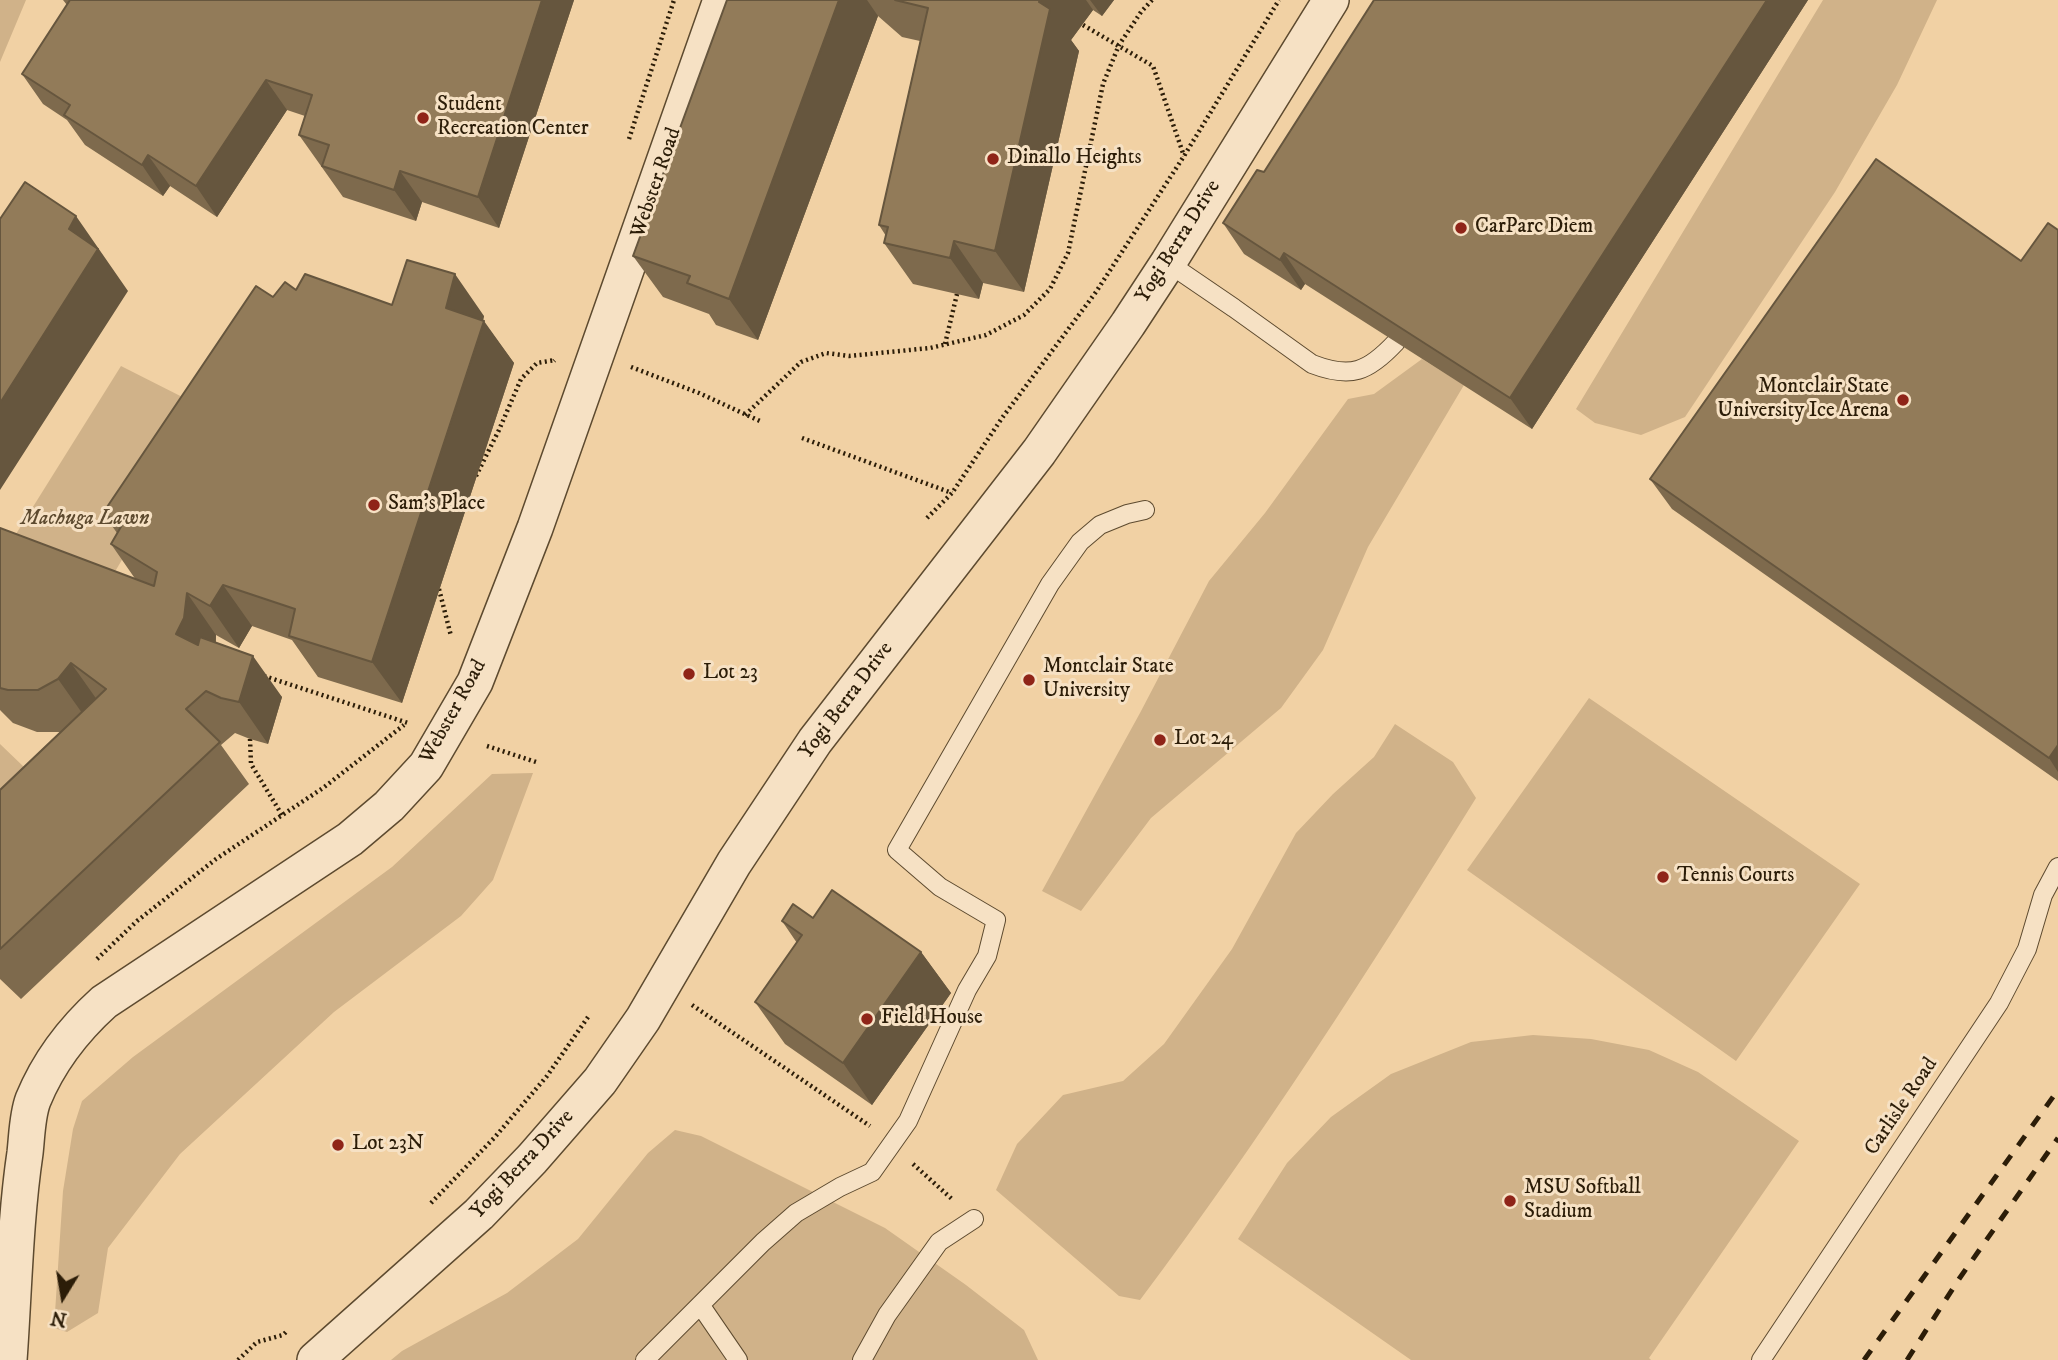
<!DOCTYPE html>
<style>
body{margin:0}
#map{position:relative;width:2058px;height:1360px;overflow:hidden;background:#f1d1a4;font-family:"IM FELL DW Pica",serif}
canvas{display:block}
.north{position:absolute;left:28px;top:1262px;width:70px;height:70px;-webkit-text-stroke:5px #f6e1c4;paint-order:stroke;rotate:191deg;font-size:19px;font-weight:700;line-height:28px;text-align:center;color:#2c1d08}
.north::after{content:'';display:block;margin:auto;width:24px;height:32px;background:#2c1d08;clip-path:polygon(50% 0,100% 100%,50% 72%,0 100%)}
</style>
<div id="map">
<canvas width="2058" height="1360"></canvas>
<div class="north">N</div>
</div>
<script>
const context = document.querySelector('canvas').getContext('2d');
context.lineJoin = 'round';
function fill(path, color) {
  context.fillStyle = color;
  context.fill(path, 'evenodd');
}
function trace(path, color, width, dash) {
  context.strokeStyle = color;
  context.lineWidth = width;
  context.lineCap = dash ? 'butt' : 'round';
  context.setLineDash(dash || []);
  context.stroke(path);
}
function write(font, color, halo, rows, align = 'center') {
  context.font = font + ' "IM FELL DW Pica",serif';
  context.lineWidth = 6;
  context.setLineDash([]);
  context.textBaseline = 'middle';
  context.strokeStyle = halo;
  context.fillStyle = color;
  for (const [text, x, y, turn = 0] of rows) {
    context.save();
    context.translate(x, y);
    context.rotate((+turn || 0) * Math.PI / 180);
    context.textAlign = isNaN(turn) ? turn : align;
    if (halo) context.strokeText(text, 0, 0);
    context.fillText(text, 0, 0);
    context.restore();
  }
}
const green = new Path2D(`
 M0 0H26L0 62Z
 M1823 0H1937L1897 85 1835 192 1685 417 1641 435 1595 423 1576 409Z
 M1422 359 1464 385 1368 547 1323 650 1281 708 1151 818 1081 911 1042 891 1140 713 1209 581 1265 513 1348 399 1374 394Z
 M121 366 210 411 110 580 1 558Z
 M1589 698 1860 884 1736 1061 1467 870Z
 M1395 724 1453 762 1476 798C1370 969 1261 1139 1140 1300L1119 1296 996 1190 1017 1144 1063 1095 1123 1081 1164 1044 1232 949 1296 833 1333 794 1374 757Z
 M0 744 48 790 0 839Z
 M533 773 493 880 461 916 334 1012 180 1154 108 1248 98 1313 67 1332 54 1328 63 1191 73 1129 82 1101 133 1057 392 867 492 774Z
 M1533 1035 1591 1039 1649 1050 1698 1072 1799 1141 1649 1358 1651 1360H1411L1238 1239 1287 1163 1331 1117 1391 1074 1471 1042Z
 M675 1130 701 1136 885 1228 966 1285 1024 1330 1038 1360H391L402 1351 507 1293 578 1239 648 1153Z`);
const path = new Path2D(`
 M1083 25 1153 66 1184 156
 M629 139 674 0
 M945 344 957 294
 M631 367 699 393 762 422
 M745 415 801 362 826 353 849 356 930 348 986 335 1024 315 1050 289 1068 253 1103 84 1119 45 1141 12 1152 0
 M802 438 952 493
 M476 476 499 430 521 379 537 363 555 360 554 361
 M927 518 952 493 1002 418 1096 292 1184 156 1279 0
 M439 589 451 636
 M264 676 408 723
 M250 739 251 764 282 815
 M487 746 536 762
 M97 959 137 921 216 859 323 788 404 725
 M692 1005 870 1126
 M913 1164 953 1200
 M431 1203 495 1137 547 1076 588 1017
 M238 1360 257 1342 283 1335 288 1330`);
const service = new Path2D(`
 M1168 263 1234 308 1312 364C1351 379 1368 372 1396 342
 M701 1306 738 1360
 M645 1360 763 1242 796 1213 840 1187 872 1172 908 1121 967 990 987 956 996 920 940 887 897 850 1050 584 1080 542 1100 525 1127 514 1145 510
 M862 1360 887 1315 939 1242 974 1219
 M1761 1360 1999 1003 2027 949 2043 895 2058 867`);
const minor = new Path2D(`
 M9 1360C14 1291 15 1221 25 1153 27 1136 27 1116 33 1100 49 1061 73 1030 104 1002L350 839 389 806 426 766 475 682 535 528 721 0
 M315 1360 479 1214 532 1159 600 1081 643 1019 734 863 815 741 1039 452 1128 324 1168 263 1331 0`);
const rail = new Path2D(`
 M1864 1360 2058 1090
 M1907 1360 1959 1279 2058 1138`);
const wall = new Path2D(`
 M63 0H574L499 228 422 202 416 221 343 197 299 135 305 116 287 110 217 217 170 186 163 196 85 145 67 120 43 104 22 74 67 5Z
 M727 0H1114L1102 16 1093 10 1071 40 1079 51 1024 292 983 283 979 299 913 284 884 243 886 236 879 225 920 41 902 37 878 16 758 340 716 325 709 314 663 297 633 256Z
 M1374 0H1808L1532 429 1305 284 1301 290 1244 254 1223 223 1264 172Z
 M2058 230V781L1672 509 1650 479 2021 261Z
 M296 290 392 305 484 316 483 321 514 363 402 703 318 677 292 640 252 626 239 648 216 635V642L282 697 268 744 250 739 235 733 221 745 249 784 21 999 0 979V790L60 732H37L13 723 0 710V528L136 580 111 544 117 533 103 513 273 297Z
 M813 918 921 952 951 993 872 1105 785 1044 755 1002 797 943 782 921Z`);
const shadedWall = new Path2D(`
 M542 0H574L499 228 478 197Z
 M839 0H867L878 16 758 340 729 299Z
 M1041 0H1086L1093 10 1071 40 1079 51 1024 292 995 251 1039 2Z
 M1090 0H1114L1102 16Z
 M1767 0H1808L1532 429 1510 398Z
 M266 80 287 110 217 217 196 186Z
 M148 155 170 186 163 196 142 165Z
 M400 171 422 202 416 221 394 190Z
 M76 216 128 291 0 490V403L69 229Z
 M954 241 983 283 979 299 950 258Z
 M1284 253 1305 284 1301 290 1280 260Z
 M455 274 484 316 475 350 446 308Z
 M484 321 514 363 402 703 372 662Z
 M223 585 252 626 239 648 210 606Z
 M187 593 216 635 214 660 176 634Z
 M253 656 282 697 268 744 239 702Z
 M71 663 100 704 87 720 58 679Z
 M2058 745V772L2049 758Z
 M921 952 951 993 872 1105 843 1063Z`);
const building = new Path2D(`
 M70 0H542L478 197 400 171 394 190 322 166 329 145 299 135 312 95 266 80 196 186 148 155 142 165 64 115 70 105 22 74Z
 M727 0H839L729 299 687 283 690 276 633 256Z
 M895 0H1041L1039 2 1050 9 995 251 954 241 950 258 884 243 888 227 879 225 928 8Z
 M1374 0H1767L1510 398 1284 253 1280 260 1223 223 1257 170 1264 172Z
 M1876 159 2021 261 2048 223 2058 230V745L2049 758 1650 479Z
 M25 182 76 216 69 229 98 249 0 403V219Z
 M407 260 455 274 446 308 484 321 372 662 289 636 295 609 223 585 210 606 187 593 184 618 176 634 198 645 200 637 253 656 239 702 221 698 206 691 186 709 220 742 0 949V790L106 689 71 663 58 679 38 690H8L0 688V528L154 586 157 572 111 544 122 525 103 513 256 286 273 297 285 282 296 290 305 274 392 305Z
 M832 890 921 952 843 1063 755 1002 802 935 782 921 793 904 813 918Z`);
const markers = [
 [423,118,7,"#8f2418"],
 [993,159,7,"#8f2418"],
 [1461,228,7,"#8f2418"],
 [1903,400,7,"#8f2418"],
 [374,505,7,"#8f2418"],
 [689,674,7,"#8f2418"],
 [1029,680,7,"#8f2418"],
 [1160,740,7,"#8f2418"],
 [1663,877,7,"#8f2418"],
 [867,1019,7,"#8f2418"],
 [338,1145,7,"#8f2418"],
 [1510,1201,7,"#8f2418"]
];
const poiNames = [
 ["Student",437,106],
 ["Recreation Center",437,130],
 ["Dinallo Heights",1007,159],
 ["CarParc Diem",1475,228],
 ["Montclair State",1889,388,"right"],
 ["University Ice Arena",1889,412,"right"],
 ["Sam's Place",388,505],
 ["Montclair State",1043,668],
 ["University",1043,692],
 ["Lot 23",703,674],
 ["Lot 24",1174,740],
 ["Tennis Courts",1677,877],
 ["Field House",881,1019],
 ["Lot 23N",352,1145],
 ["MSU Softball",1524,1189],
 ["Stadium",1524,1213]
];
const streetNames = [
 ["Webster Road",657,183,-71],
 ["Yogi Berra Drive",1179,242,-58],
 ["Yogi Berra Drive",847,701,-53],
 ["Webster Road",454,712,-61],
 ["Carlisle Road",1902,1107,-56],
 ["Yogi Berra Drive",523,1165,-47]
];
const parkNames = [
 ["Machuga Lawn",85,520]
];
fill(green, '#d0b289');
trace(service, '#5d4a2f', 20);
trace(minor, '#5d4a2f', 38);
trace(path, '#2c1d08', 4.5, [2, 3.5]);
trace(service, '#f6e1c4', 18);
trace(minor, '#f6e1c4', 35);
trace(rail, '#2c1d08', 5, [12, 12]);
fill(wall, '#7e6a4d');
fill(shadedWall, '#66563e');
fill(building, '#927b59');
trace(building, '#66563e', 2);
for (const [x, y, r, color] of markers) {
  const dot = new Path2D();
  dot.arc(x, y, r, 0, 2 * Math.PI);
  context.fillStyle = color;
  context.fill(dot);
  trace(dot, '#f6e1c4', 2.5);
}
write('21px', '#2c1d08', '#f6e1c4', poiNames, 'left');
write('21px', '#2c1d08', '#f6e1c4', streetNames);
write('italic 21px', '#5d4a2f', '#f6e1c4', parkNames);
</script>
